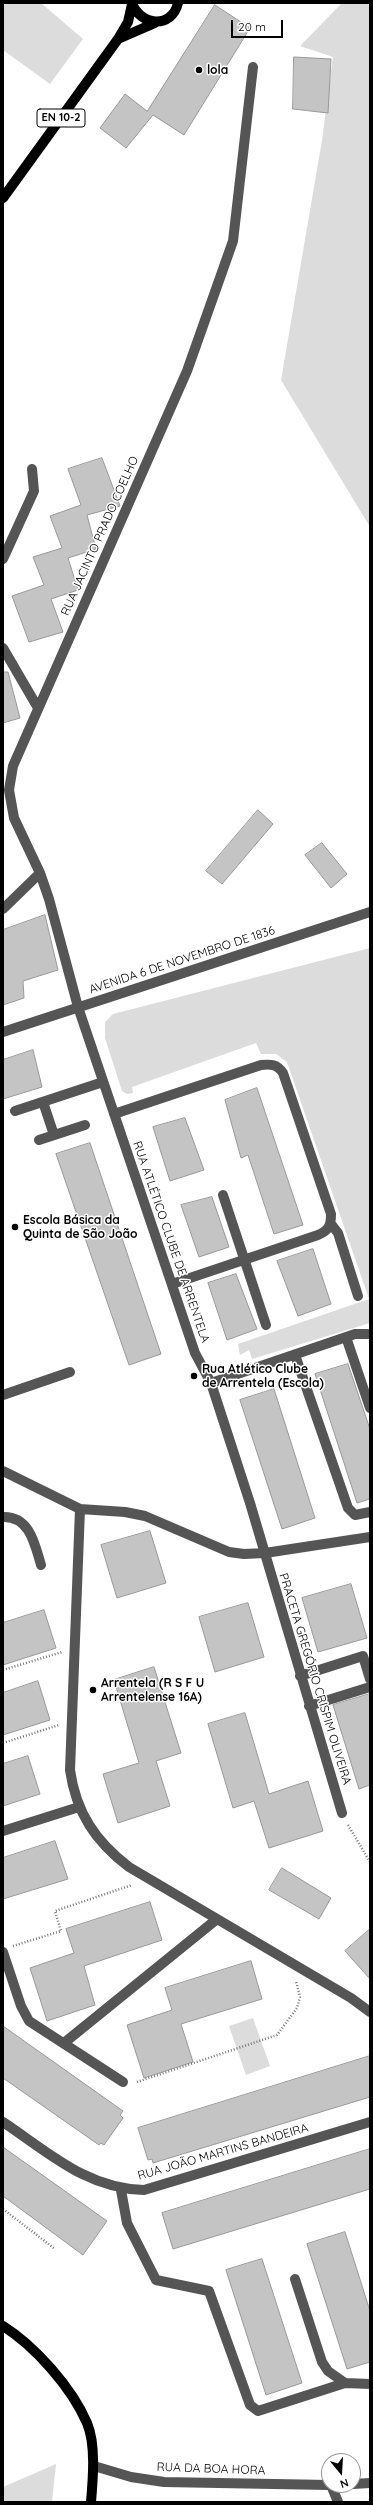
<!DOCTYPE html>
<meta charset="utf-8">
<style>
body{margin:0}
#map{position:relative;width:373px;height:2505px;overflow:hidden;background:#fff;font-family:Quicksand,sans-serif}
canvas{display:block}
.frame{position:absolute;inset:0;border:4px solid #000;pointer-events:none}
.north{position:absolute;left:321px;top:2453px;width:40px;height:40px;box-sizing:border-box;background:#fff;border:1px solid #999;border-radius:50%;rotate:162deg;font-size:11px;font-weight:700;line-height:16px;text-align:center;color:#000}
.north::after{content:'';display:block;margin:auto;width:14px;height:18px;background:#000;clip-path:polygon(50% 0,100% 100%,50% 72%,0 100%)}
.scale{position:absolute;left:231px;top:20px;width:52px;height:18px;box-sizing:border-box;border:2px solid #000;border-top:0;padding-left:5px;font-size:12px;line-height:14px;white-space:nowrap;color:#000;-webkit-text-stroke:3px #fff;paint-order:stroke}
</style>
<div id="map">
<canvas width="373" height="2505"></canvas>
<div class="frame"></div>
<div class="north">N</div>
<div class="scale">20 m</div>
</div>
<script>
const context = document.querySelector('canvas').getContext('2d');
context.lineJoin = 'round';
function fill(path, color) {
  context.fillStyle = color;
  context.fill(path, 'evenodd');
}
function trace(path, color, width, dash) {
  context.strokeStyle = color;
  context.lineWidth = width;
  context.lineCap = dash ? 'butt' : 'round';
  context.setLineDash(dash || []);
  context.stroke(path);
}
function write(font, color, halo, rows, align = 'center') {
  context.font = font + ' Quicksand,sans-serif';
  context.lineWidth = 3;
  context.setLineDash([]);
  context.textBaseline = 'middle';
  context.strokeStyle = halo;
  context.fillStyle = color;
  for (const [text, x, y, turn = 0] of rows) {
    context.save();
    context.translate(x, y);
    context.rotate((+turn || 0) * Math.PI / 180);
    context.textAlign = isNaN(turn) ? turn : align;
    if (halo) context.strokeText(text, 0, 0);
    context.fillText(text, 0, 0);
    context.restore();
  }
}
const green = new Path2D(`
 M3 3H41L83 39 50 84 3 50Z
 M342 3H370V527L281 380 322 140 333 57 300 46Z
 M370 948V1323L252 1359 249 1350 240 1355 238 1344 369 1299 287 1062 276 1054H261L256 1043 132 1087 133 1093 127 1094 122 1091 105 1038V1022L113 1014Z
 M253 2018 270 2066 246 2075 229 2026Z
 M56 2464 52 2502H3V2487Z`);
const building = new Path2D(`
 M215 5 250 28 184 135 153 115 126 148 100 128 125 94 147 111Z
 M294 57 331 59 328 113 293 109Z
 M102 458 120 506 87 515 96 549 68 558 78 590 51 599 63 632 29 642 12 596 44 585 33 557 62 548 50 516 81 505 68 469Z
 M3 672H8L20 718 3 723Z
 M258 810 273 824 222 884 206 871Z
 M322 843 347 874 331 888 305 855Z
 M45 915 58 970 23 981 24 998 3 1005V930Z
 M33 1050 42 1087 3 1099V1060Z
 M257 1088 303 1225 274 1234 248 1155 241 1158 225 1100Z
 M185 1118 204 1170 170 1181 153 1127Z
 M90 1143 161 1354 129 1365 56 1154Z
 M212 1197 229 1247 199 1257 181 1205Z
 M313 1249 331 1304 298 1316 277 1261Z
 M236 1274 257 1329 227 1340 208 1283Z
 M348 1364 370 1429V1499L357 1503 315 1374Z
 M274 1389 315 1518 282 1529 240 1400Z
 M150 1531 166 1583 117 1598 101 1545Z
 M351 1584 367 1638 318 1652 302 1598Z
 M248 1603 264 1657 215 1672 199 1617Z
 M44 1610 56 1648 3 1665V1623Z
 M154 1667 181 1753 156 1761 170 1806 118 1823 103 1774 139 1763 114 1680Z
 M38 1681 50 1720 3 1735V1693Z
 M370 1694V1785L359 1789 333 1705Z
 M245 1713 269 1794 308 1781 323 1831 269 1848 254 1801 233 1808 208 1724Z
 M28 1756 40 1794 3 1806V1764Z
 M55 1841 68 1879 3 1899V1858Z
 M282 1868 331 1898 319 1919 269 1890Z
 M150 1902 162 1940 84 1966 95 2005 47 2021 30 1968 74 1953 66 1929Z
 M370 1929V1979L345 1951Z
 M251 1961 262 1999 181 2024 193 2062 144 2078 127 2025 172 2010 165 1988Z
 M3 2026 123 2111 120 2115 123 2118 104 2145 101 2143 99 2145 3 2078Z
 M370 2056V2097L153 2163 152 2159 148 2160 138 2128Z
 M3 2147 107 2221 83 2255 3 2196Z
 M370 2149V2189L173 2249 162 2213Z
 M345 2232 370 2311V2362L347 2369 307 2244Z
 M262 2259 302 2383 266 2395 226 2270Z`);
const path = new Path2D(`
 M3 1670 62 1652
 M3 1743 59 1725
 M348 1825 370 1862
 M13 1946 61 1931 55 1911 132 1885
 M137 2082 277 2035 297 2008 300 1997 296 1981
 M3 2209 55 2249`);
const minor = new Path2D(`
 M253 67 233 241 187 371 13 766 9 790 14 818 40 873 49 899 78 1007 195 1353 211 1383 250 1503 342 1813
 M3 559 34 491 32 469
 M3 648 38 708
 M3 909 40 873
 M3 1032 370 912
 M43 1102 54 1135
 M15 1111 103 1082
 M114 1114 261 1065C271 1064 277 1064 283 1073L331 1214C331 1226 329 1230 318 1235L172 1284
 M39 1140 85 1125
 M223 1195 266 1325
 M331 1224 338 1233 358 1296
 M346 1337 370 1408
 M295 1355 348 1508 355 1515 370 1512
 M211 1383 355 1334H370
 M3 1395 70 1372
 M3 1471 80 1509 125 1512 145 1516 229 1552 244 1554 265 1553 370 1537
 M80 1509 70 1770C76 1813 96 1842 129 1867L351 1998 370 2012
 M3 1517C30 1516 35 1545 41 1565
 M300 1676 363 1656 370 1679
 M309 1706 370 1687
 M3 1831 79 1807
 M3 1952 21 2006 29 2021 123 2082
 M64 2043 217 1919
 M3 2122C48 2152 87 2189 144 2190L370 2122
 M121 2190 127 2223 156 2280 209 2291 250 2405 258 2411 345 2383 370 2384
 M295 2279 322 2362 328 2371 345 2383
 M94 2466 131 2477 164 2482 329 2485
 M353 2484 370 2483
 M331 2485 338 2502`);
const major = new Path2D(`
 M132 3C140 26 172 29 178 3
 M118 39 155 23
 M3 198 118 39 128 22 132 4
 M3 2326C35 2346 72 2388 87 2423 96 2444 93 2479 91 2502`);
const markers = [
 [199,70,4,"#000"],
 [15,1227,4,"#000"],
 [194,1376,4,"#000"],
 [93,1690,4,"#000"]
];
const shields = [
 [61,118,48]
];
const shieldNames = [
 ["EN 10-2",61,118]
];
const poiNames = [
 ["lola",207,70],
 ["Escola Básica da",23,1220],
 ["Quinta de São João",23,1234],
 ["Rua Atlético Clube",202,1369],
 ["de Arrentela (Escola)",202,1383],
 ["Arrentela (R S F U",101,1683],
 ["Arrentelense 16A)",101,1697]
];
const streetNames = [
 ["RUA JACINTO PRADO COELHO",100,536,-66],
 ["AVENIDA 6 DE NOVEMBRO DE 1836",182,960,-18],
 ["RUA ATLÉTICO CLUBE DE ARRENTELA",171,1242,71],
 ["PRACETA GREGÓRIO CRISPIM OLIVEIRA",315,1679,73],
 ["RUA JOÃO MARTINS BANDEIRA",223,2152,-16],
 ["RUA DA BOA HORA",211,2469,2]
];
fill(green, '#dcdcdc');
fill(building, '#c4c4c4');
trace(building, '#999', 1);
trace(path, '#777', 2.5, [1, 2]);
trace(minor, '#555', 10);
trace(major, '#000', 10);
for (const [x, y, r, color] of markers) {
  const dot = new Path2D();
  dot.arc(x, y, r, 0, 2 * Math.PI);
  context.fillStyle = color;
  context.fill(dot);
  trace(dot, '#fff', 1.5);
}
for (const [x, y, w] of shields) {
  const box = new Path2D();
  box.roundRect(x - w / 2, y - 9, w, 18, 3);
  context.fillStyle = '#fff';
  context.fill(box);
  trace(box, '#000', 1);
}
write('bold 11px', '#000', null, shieldNames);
write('bold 12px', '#000', '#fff', poiNames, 'left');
write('12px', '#000', '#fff', streetNames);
</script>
